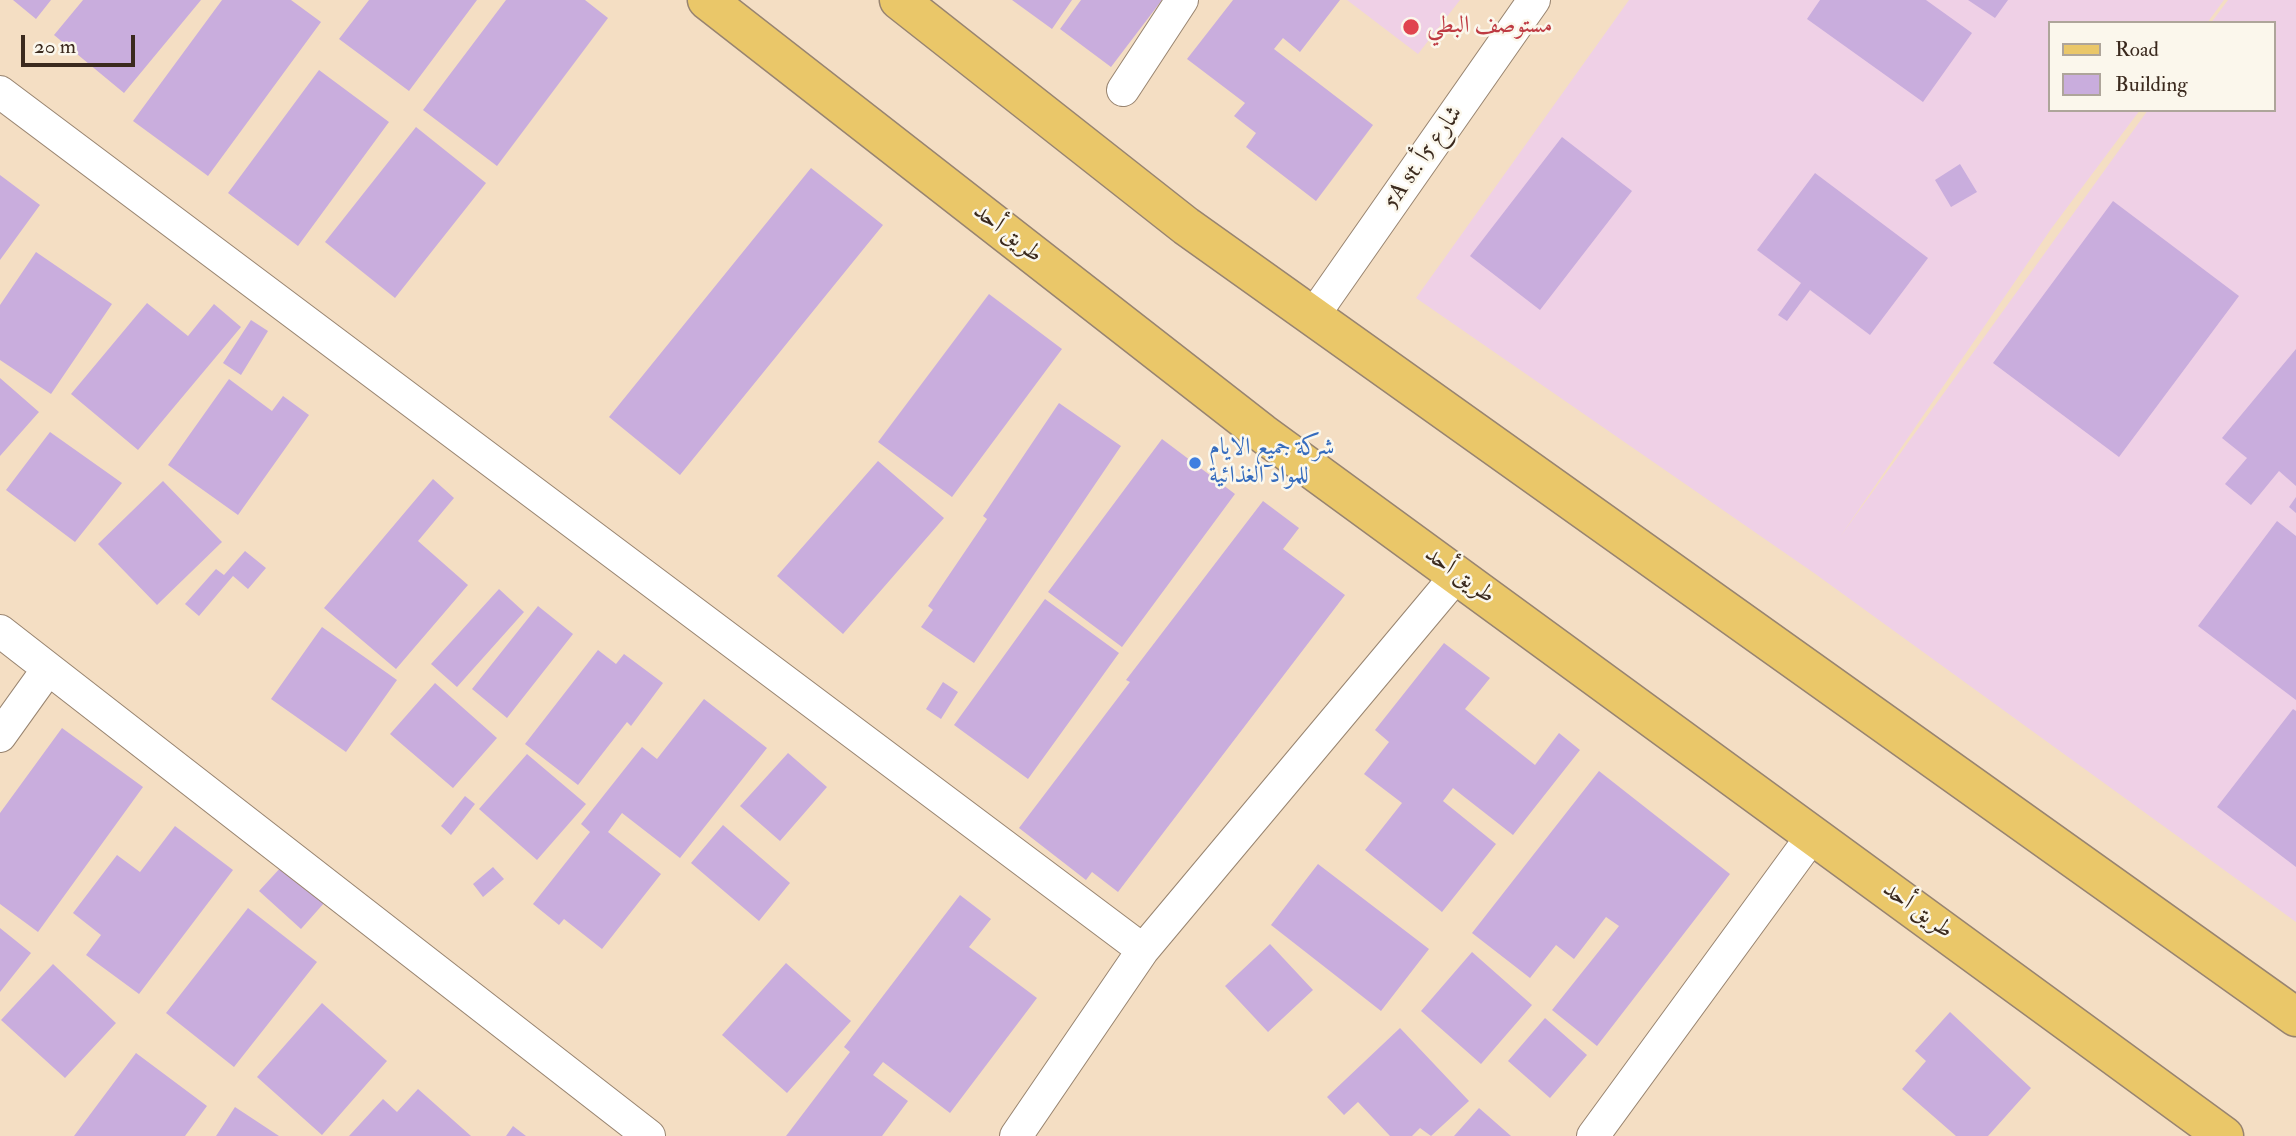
<!DOCTYPE html>
<meta charset="utf-8">
<style>
body{margin:0}
#map{position:relative;width:2296px;height:1136px;overflow:hidden;background:#f4dec3;font-family:"IM FELL Double Pica",serif}
canvas{display:block}
.legend{position:absolute;left:2048px;top:21px;width:228px;height:91px;box-sizing:border-box;background:#fbf7ec;border:2px solid #aea59a;margin:0;padding:9px 12px;list-style:none;font-size:21px;color:#3b2a1e}
.legend li{display:flex;align-items:center;gap:14px;height:35px}
.legend b{width:35px;border:2px solid #aea59a}
.scale{position:absolute;left:21px;top:35px;width:114px;height:32px;box-sizing:border-box;border:4px solid #3b2a1e;border-top:0;padding-left:9px;font-size:21px;line-height:24px;white-space:nowrap;color:#3b2a1e;-webkit-text-stroke:5px #fbf7ec;paint-order:stroke}
</style>
<div id="map">
<canvas width="2296" height="1136"></canvas>
<ul class="legend">
<li><b style="height:9px;background:#eac769"></b>Road</li>
<li><b style="height:19px;background:#c9addd"></b>Building</li>
</ul>
<div class="scale">20 m</div>
</div>
<script>
const context = document.querySelector('canvas').getContext('2d');
context.lineJoin = 'round';
function fill(path, color) {
  context.fillStyle = color;
  context.fill(path, 'evenodd');
}
function trace(path, color, width, dash) {
  context.strokeStyle = color;
  context.lineWidth = width;
  context.lineCap = dash ? 'butt' : 'round';
  context.setLineDash(dash || []);
  context.stroke(path);
}
function write(font, color, halo, rows, align = 'center') {
  context.font = font + ' "IM FELL Double Pica",Amiri,serif';
  context.lineWidth = 5;
  context.setLineDash([]);
  context.textBaseline = 'middle';
  context.strokeStyle = halo;
  context.fillStyle = color;
  for (const [text, x, y, turn = 0] of rows) {
    context.save();
    context.translate(x, y);
    context.rotate((+turn || 0) * Math.PI / 180);
    context.textAlign = isNaN(turn) ? turn : align;
    if (halo) context.strokeText(text, 0, 0);
    context.fillText(text, 0, 0);
    context.restore();
  }
}
const built = new Path2D(`
 M1347 0H1460L1418 54Z
 M1629 0H2224L2207 23H2049V110H2140L2051 229 1840 537 2148 110H2273V23H2211L2228 0H2296V922L1814 573 1416 298Z`);
const building = new Path2D(`
 M13 0H51L36 19Z
 M83 0H201L124 93 54 35Z
 M222 0H291L321 22 208 176 133 121Z
 M369 0H477L409 91 339 39Z
 M506 0H585L608 18 497 166 423 110Z
 M1012 0H1072L1052 29Z
 M1081 0H1162L1111 67 1060 29Z
 M1233 0H1340L1300 52 1283 38 1274 49 1373 125 1316 201 1246 147 1256 133 1234 116 1245 103 1187 59Z
 M1820 0H1926L1972 33 1923 102 1807 19Z
 M1968 0H2008L1995 18Z
 M319 70 389 122 298 246 228 193Z
 M416 127 486 183 395 298 325 242Z
 M1562 137 1632 191 1540 310 1470 256Z
 M1960 164 1977 192 1951 207 1935 180Z
 M811 168 883 225 680 475 609 417Z
 M1815 173 1928 258 1870 335 1810 290 1787 321 1778 315 1801 283 1757 250Z
 M0 175 40 205 0 260Z
 M2113 201 2239 296 2119 457 1993 363Z
 M36 252 112 304 51 394 0 360V305Z
 M989 294 1062 349 952 497 878 442Z
 M147 303 188 336 214 304 241 327 138 450 71 394Z
 M251 320 268 331 241 375 223 363Z
 M2296 349V486L2279 471 2251 505 2225 484 2247 458 2222 438Z
 M0 378 39 412 0 456Z
 M229 379 272 411 283 396 309 415 238 515 168 465Z
 M1059 403 1121 446 974 663 921 627 933 610 928 606 987 519 983 516Z
 M50 432 122 483 75 542 6 490Z
 M1162 439 1235 494 1122 647 1048 592Z
 M878 461 944 518 843 634 777 576Z
 M433 479 454 498 418 541 468 585 396 669 324 608Z
 M163 481 222 542 157 605 98 544Z
 M2296 497V513L2289 507Z
 M1263 501 1299 528 1283 549 1345 595 1118 892 1092 872 1086 880 1019 828 1130 682 1126 680Z
 M2277 521 2296 536V700L2198 626Z
 M245 551 266 568 248 589 233 576 199 616 185 604 216 569 224 575Z
 M499 589 524 612 457 687 431 664Z
 M1045 599 1119 653 1028 779 954 725Z
 M538 606 573 634 507 718 472 689Z
 M322 627 397 680 346 752 271 699Z
 M1444 643 1490 678 1465 709 1535 765 1559 733 1580 750 1513 835 1453 788 1443 801 1496 844 1442 912 1365 850 1402 803 1364 774 1389 742 1375 730Z
 M598 650 616 664 624 654 663 683 631 726 627 722 578 785 525 744Z
 M943 682 958 692 941 719 926 709Z
 M435 683 497 738 453 788 390 734Z
 M704 699 767 748 680 858 622 813 608 832 661 874 602 949 564 919 559 925 533 904 590 832 581 824 642 747 657 759Z
 M2293 709 2296 711V867L2217 807Z
 M62 728 143 787 38 932 0 904V813Z
 M788 753 827 787 780 841 740 806Z
 M527 754 586 804 537 860 479 809Z
 M1599 771 1730 874 1597 1046 1552 1010 1619 926 1606 917 1574 959 1556 945 1530 978 1472 933Z
 M465 796 475 804 451 835 441 826Z
 M723 825 790 883 759 921 691 863Z
 M175 826 233 870 139 994 86 955 101 935 73 913 117 855 140 872Z
 M1318 864 1429 949 1381 1011 1271 925Z
 M283 865 325 902 301 929 259 891Z
 M493 867 504 879 483 897 473 884Z
 M960 895 991 919 969 947 1037 998 950 1113 883 1062 873 1075 908 1101 882 1136H786L850 1052 844 1047Z
 M248 908 317 962 234 1067 166 1013Z
 M0 928 31 953 0 992Z
 M1270 944 1313 990 1268 1032 1225 986Z
 M1472 952 1532 1005 1481 1064 1421 1011Z
 M786 963 851 1021 787 1093 722 1035Z
 M53 964 116 1023 65 1078 1 1020Z
 M322 1003 387 1061 322 1135 257 1077Z
 M1950 1012 2031 1088 1988 1136H1956L1902 1089 1926 1061 1915 1051Z
 M1545 1018 1587 1055 1550 1098 1508 1061Z
 M1400 1028 1469 1101 1431 1136 1420 1128 1412 1136H1390L1358 1102 1344 1115 1327 1097Z
 M136 1053 207 1106 185 1136H74Z
 M418 1089 471 1136H349L383 1099 397 1112Z
 M235 1107 279 1136H216Z
 M1479 1108 1511 1136H1454Z
 M513 1126 526 1136H506Z`);
const minor = new Path2D(`
 M1123 90 1182 0
 M0 92 1143 950
 M1313 316 1534 0
 M0 631 649 1136
 M0 736 48 669
 M1016 1136 1143 950 1457 575
 M1593 1136 1813 835`);
const primary = new Path2D(`
 M707 0 1262 433 2224 1136
 M899 0 1186 226 2296 1017`);
const markers = [
 [1411,27,9,"#e0444e"],
 [1195,463,7,"#3f7fe0"]
];
const healthNames = [
 ["مستوصف البطي",1427,27]
];
const streetNames = [
 ["5A st. شارع 5أ",1424,158,-55],
 ["طريق أحد",1007,234,38],
 ["طريق أحد",1459,576,36],
 ["طريق أحد",1917,911,36]
];
const shopNames = [
 ["شركة جميع الايام",1209,449],
 ["للمواد الغذائية",1209,477]
];
fill(built, '#efd0e6');
fill(building, '#c9addd');
trace(minor, '#988470', 34);
trace(primary, '#988470', 41);
trace(minor, '#fff', 32);
trace(primary, '#eac769', 38);
for (const [x, y, r, color] of markers) {
  const dot = new Path2D();
  dot.arc(x, y, r, 0, 2 * Math.PI);
  context.fillStyle = color;
  context.fill(dot);
  trace(dot, '#fbf7ec', 2.5);
}
write('24px', '#be3a42', '#fbf7ec', healthNames, 'left');
write('24px', '#3b2a1e', '#fbf7ec', streetNames);
write('24px', '#366cbe', '#fbf7ec', shopNames, 'left');
</script>
